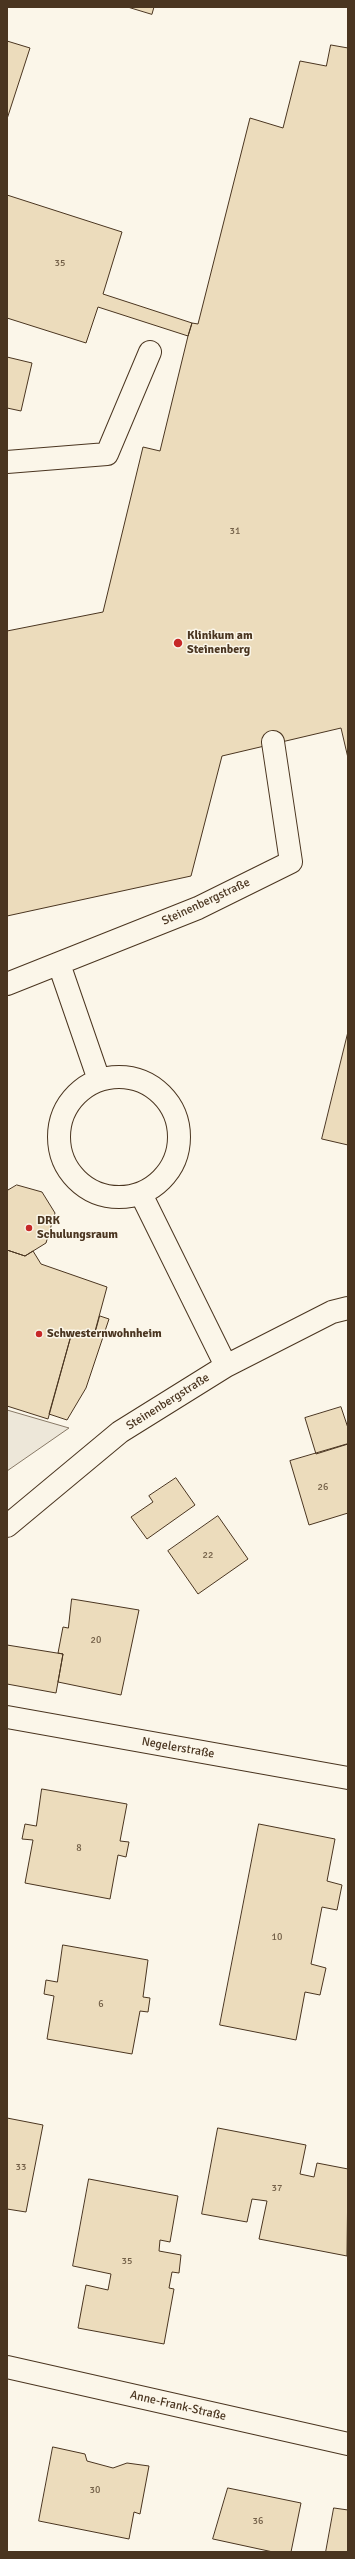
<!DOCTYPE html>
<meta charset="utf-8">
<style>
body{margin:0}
#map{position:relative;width:355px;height:2559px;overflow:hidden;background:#fbf6e9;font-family:Signika,sans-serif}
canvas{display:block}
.frame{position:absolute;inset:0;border:8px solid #4a3520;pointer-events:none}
</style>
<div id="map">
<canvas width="355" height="2559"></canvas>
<div class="frame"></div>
</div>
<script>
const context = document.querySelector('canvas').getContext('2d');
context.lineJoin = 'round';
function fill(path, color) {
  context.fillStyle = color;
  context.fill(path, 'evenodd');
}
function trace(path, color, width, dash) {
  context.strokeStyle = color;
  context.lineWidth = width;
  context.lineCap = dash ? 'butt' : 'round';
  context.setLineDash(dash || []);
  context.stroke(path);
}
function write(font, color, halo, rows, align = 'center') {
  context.font = font + ' Signika,sans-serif';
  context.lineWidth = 3;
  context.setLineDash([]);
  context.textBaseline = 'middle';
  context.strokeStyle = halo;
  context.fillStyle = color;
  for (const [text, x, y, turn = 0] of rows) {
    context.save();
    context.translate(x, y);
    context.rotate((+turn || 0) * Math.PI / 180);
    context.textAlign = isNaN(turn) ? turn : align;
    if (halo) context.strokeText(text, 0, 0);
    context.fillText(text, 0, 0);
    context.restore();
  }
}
const parking = new Path2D(`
 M7 1410 69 1428 7 1471Z`);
const building = new Path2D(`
 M128 7H154L152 14Z
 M7 41 30 48 7 119Z
 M331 45 348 48V758L341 728 222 756 191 876 7 916V631L103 612 143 447 160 451 188 336 192 323 198 324 250 118 283 128 300 61 326 66Z
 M7 195 122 232 103 294 192 323 188 336 98 307 86 343 7 318Z
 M7 357 32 363 21 411 7 408Z
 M348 1032V1145L322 1139Z
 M17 1185 42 1192 55 1213 46 1243 25 1256 7 1250V1191Z
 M7 1250 25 1256 33 1251 41 1264 107 1287 94 1335 72 1332 48 1419 7 1406Z
 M100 1316 109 1319 86 1388 67 1420 49 1414 72 1332 94 1335Z
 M341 1407 348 1428V1444L316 1454 305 1418Z
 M348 1444V1513L309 1525 290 1461Z
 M176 1478 195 1505 147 1539 131 1517 153 1502 149 1496Z
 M218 1516 248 1559 198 1594 168 1551Z
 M72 1599 139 1610 121 1695 58 1682 63 1654 58 1653 63 1627 68 1628Z
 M7 1645 63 1654 56 1693 7 1684Z
 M42 1789 127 1804 120 1841 129 1842 126 1857 118 1855 110 1899 25 1883 33 1840 22 1839 25 1824 36 1826Z
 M259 1824 335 1839 327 1881 342 1885 337 1910 322 1907 311 1964 326 1968 320 1995 305 1992 296 2040 220 2025Z
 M63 1945 148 1960 143 1997 150 1998 148 2012 140 2011 132 2054 47 2039 54 1996 44 1994 46 1980 57 1982Z
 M7 2118 43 2125 26 2212 7 2209Z
 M218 2128 306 2145 300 2174 314 2177 317 2163 348 2169 347 2256 259 2239 267 2201 252 2199 247 2222 202 2214Z
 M89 2179 178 2196 170 2242 160 2240 159 2251 181 2255 179 2273 172 2272 169 2288 174 2289 164 2344 78 2328 86 2285 108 2290 111 2274 73 2266Z
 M53 2447 85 2454 87 2461 113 2468 127 2463 149 2466 140 2514 134 2512 129 2539 39 2521Z
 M228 2488 301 2503 291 2552H273L213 2539Z
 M334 2508 348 2510V2552H326Z`);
const minor = new Path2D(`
 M7 462 107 454 150 352
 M59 964 99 1080
 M7 984 198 908 291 862 273 742
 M59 1137a60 60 0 1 1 120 0a60 60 0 1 1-120 0Z
 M141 1194 226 1366
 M7 1526 120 1432 226 1366 332 1312 348 1308
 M7 1717 348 1778
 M7 2367 348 2444`);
const markers = [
 [178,643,5,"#c62828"],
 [29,1228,4,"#c62828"],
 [39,1334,4,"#c62828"]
];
const numberNames = [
 ["35",60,263],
 ["31",235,531],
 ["26",323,1487],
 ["22",208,1555],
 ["20",96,1640],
 ["8",79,1848],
 ["10",277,1937],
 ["6",101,2004],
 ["33",21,2167],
 ["37",277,2188],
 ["35",127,2261],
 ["30",95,2490],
 ["36",258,2521]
];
const poiNames = [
 ["Klinikum am",187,636],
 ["Steinenberg",187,650],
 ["DRK",37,1221],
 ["Schulungsraum",37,1235],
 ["Schwesternwohnheim",47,1334]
];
const streetNames = [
 ["Steinenbergstraße",206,902,-25],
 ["Steinenbergstraße",168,1402,-32],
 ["Negelerstraße",178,1748,10],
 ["Anne-Frank-Straße",178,2406,13]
];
fill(parking, '#ede7d9');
trace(parking, '#887966', 1);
fill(building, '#ecdcbc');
trace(building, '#4a3520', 1);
trace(minor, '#4a3520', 24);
trace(minor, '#fbf6e9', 22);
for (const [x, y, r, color] of markers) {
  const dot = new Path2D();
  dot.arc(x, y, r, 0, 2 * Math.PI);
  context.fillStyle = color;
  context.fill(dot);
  trace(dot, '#fbf6e9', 1.5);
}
write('10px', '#725f47', null, numberNames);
write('bold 12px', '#4a3520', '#fbf6e9', poiNames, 'left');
write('12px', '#4a3520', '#fbf6e9', streetNames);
</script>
